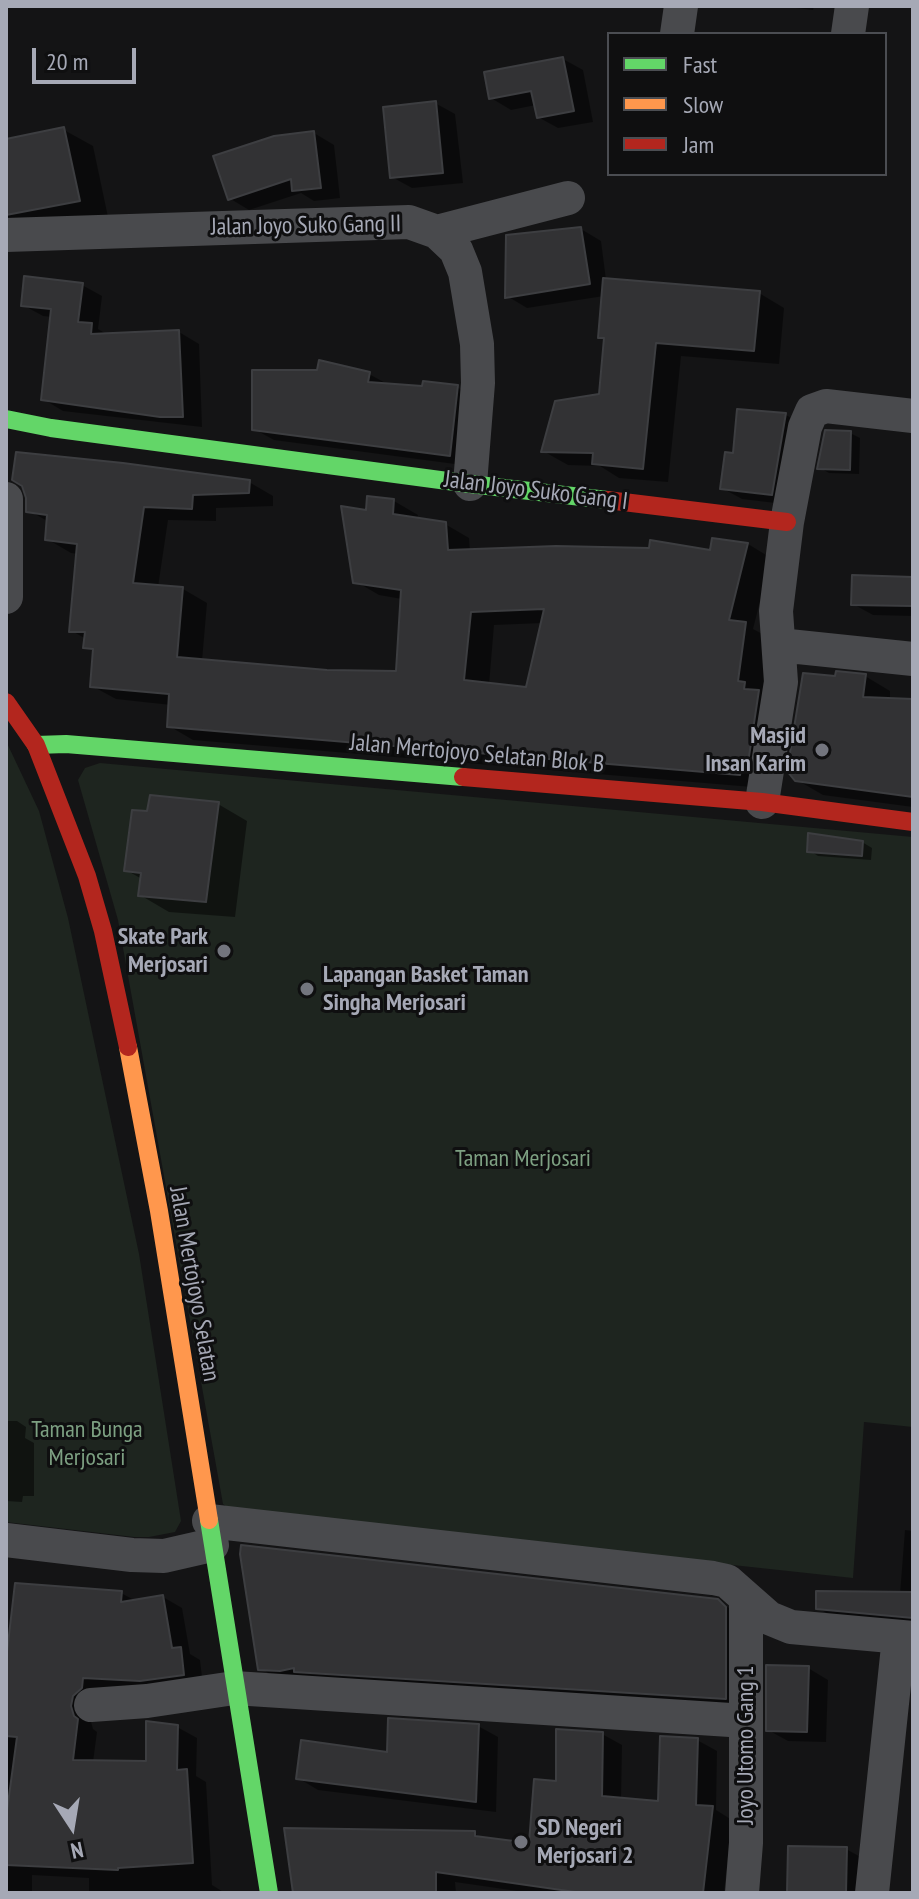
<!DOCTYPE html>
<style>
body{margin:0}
#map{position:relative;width:919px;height:1899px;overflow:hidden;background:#141415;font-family:"PT Sans Narrow",sans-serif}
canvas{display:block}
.frame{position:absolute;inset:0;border:8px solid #a6a9b6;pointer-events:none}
.legend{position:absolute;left:607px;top:32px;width:280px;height:144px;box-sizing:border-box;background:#0f0f10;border:2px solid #4b4d52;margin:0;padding:10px 14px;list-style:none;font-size:24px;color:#a6a9b6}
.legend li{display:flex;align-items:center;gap:16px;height:40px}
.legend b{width:40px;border:2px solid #4b4d52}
.north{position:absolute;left:32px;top:1787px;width:80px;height:80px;-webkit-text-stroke:6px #0f0f10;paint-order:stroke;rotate:168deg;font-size:22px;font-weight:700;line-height:32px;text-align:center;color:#a6a9b6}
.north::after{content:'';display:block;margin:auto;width:28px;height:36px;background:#a6a9b6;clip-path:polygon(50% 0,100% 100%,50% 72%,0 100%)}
.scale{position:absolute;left:32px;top:48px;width:104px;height:36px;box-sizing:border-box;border:4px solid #a6a9b6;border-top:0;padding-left:10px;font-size:24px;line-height:28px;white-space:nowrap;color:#a6a9b6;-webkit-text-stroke:6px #0f0f10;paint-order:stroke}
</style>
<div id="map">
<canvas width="919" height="1899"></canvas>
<div class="frame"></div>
<ul class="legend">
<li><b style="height:10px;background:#63d668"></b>Fast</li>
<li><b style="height:10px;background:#ff974d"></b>Slow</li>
<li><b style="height:10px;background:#b3261e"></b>Jam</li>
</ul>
<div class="north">N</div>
<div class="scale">20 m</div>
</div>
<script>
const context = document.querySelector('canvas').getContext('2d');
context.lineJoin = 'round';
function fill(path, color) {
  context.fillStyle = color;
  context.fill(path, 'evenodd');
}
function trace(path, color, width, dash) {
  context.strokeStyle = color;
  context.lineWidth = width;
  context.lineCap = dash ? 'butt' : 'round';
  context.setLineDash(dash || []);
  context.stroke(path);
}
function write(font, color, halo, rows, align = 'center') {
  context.font = font + ' "PT Sans Narrow",sans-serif';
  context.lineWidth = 6;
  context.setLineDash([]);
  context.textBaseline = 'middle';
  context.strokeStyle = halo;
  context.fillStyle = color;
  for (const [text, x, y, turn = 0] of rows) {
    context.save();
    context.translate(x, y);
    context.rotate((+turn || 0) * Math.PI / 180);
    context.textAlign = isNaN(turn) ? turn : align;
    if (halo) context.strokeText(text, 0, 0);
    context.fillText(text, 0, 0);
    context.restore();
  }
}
const green = new Path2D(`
 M6 741 39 811 68 918 139 1254 181 1521 175 1532 149 1537H134L6 1522Z
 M100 763 913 837V1427L864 1422 853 1578 232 1511 223 1504 118 920 78 780 85 768Z`);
const shadow = new Path2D(`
 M780 6H814L813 10Z
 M563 59 583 70 593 122 558 128 538 117 536 105 511 110 491 98Z
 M435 103 455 114 463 183 412 188 392 177Z
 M64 130 93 146 108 217 6 221V141Z
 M314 133 334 145 340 198 314 201 301 193 249 210 229 198Z
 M581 229 601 241 606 280 759 293 784 308 779 364 681 356 668 482 619 478 600 466 568 465 543 451 601 396 606 340 600 337 604 296 527 308 507 296Z
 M82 285 102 296 98 329 108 335 179 332 199 344 202 427 63 411 43 399 52 317 43 316 23 305Z
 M319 372 369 374 389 385 457 387 477 399 470 466 274 440 254 429Z
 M786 415 805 426 792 505 742 499 722 488 735 456Z
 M850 433 860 438 859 474 829 473 820 468Z
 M249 482 273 496V506L216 508V521L168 520 158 587 183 589 207 603 202 661 327 672 398 673 402 599 379 595 355 581 368 512 394 501 418 515 417 520 445 524 469 538 470 552H712L748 544 771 558 753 629 770 638 762 694 764 788 193 740 169 726 171 705 116 699 92 686 95 652 86 647V639L72 631 78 554 71 553 47 539 49 522 28 510ZM543 623 527 689 489 685 494 625Z
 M913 579V616L873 615 853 604Z
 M865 676 890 691V700L913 701V807L823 795 797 780 837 678Z
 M218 804 247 821 235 917 169 912 140 895 142 879 126 870 149 813Z
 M862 842 872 848 871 860 818 856 809 850Z
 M6 1421H17L26 1427 25 1438 34 1443V1496H23L22 1502 6 1501Z
 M905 1530 913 1531V1630L844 1623 818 1608 900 1594Z
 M121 1593 136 1601 163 1597 182 1608 190 1654 200 1660 203 1686 90 1718 93 1729 97 1732 93 1762 147 1763 177 1727 197 1738 196 1776 206 1782 212 1885 225 1893H89V1878L32 1875V1893H6V1704Z
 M717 1601 741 1615 748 1710 283 1682 260 1668Z
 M808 1668 828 1680 826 1742 788 1741 768 1730Z
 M478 1726 498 1737 496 1812 318 1790 298 1778 389 1754Z
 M602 1734 622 1745 621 1800 660 1803 697 1740 717 1751 716 1810 732 1820 724 1893H531L455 1882 456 1893H295L474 1833 485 1840 530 1845 558 1783Z
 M846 1849 866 1860 865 1893H789Z`);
const building = new Path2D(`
 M563 57 574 111 537 118 531 91 489 99 484 72Z
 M436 101 443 173 390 178 383 107Z
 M64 127 80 201 6 215V139Z
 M314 131 321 188 292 191 291 179 228 200 213 156 274 136Z
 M581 227 590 284 505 298 506 235Z
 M24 276 83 283 78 322 92 323 91 334 179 330 183 417H160L41 400 51 309 21 306Z
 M603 278 760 291 754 351 656 343 643 469 592 464 593 453 541 452 555 401 599 394 604 338H598Z
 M319 360 370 372 368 382 422 386 423 381 458 385 450 456 252 430V370H317Z
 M737 409 786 413 772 495 720 489 725 452 733 453Z
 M825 430 851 431 850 470 817 469Z
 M16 452 123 463 250 480 249 493 193 495 192 509 144 507 133 583 183 587 177 657 327 670 396 671 401 590 353 583 341 506 366 510 367 496 394 499 393 514 446 522 448 550 556 546 649 548 650 540 710 550 712 538 748 543 729 620 746 622 738 681 745 682 744 689 759 690 748 763H742L740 775 167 727 169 694 90 687 93 649 83 648 85 632H69L77 544 45 540 47 515 26 512V498L22 486 12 480ZM544 609 526 687 464 680 471 612Z
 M852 575 913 577V606L851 605Z
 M836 671 866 674 863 697 913 699V797L795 781 787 771 803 673 835 676Z
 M150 795 219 802 206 902 138 896 141 873 124 871 132 810 147 811Z
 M808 833 863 841 862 856 807 852Z
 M241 1545 718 1599 726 1607V1699L294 1672V1668L280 1671 258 1670 240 1554Z
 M15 1583 122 1591 121 1602 163 1595 172 1648 181 1647 184 1675 140 1681 83 1678 82 1688 73 1696 71 1706 74 1716 78 1719 73 1760 146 1761V1721L178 1725 177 1770 187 1769 193 1863 118 1868V1870L6 1865V1818L17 1737 6 1736V1661Z
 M816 1591 913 1592V1618L816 1609Z
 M766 1665 809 1666 807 1732 766 1731Z
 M388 1718 479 1724 476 1802 296 1779 301 1740 387 1752Z
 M556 1729 603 1732 602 1796 658 1801 660 1736 698 1738 696 1805 713 1806 703 1893H582L436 1872V1893H293L284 1828 475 1831V1836L529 1843 534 1779 556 1781Z
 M788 1846 847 1847 846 1893H787Z`);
const street = new Path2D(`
 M677 34 681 6
 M848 34 852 6
 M437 232 568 198
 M6 235 409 222 437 232 456 250 465 272 477 344 478 383 470 484
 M6 499V597
 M779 645 913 659
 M762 802 781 682 776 611 787 522 805 427 812 411 826 406 913 416
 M209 1521 713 1578 727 1581 769 1618 791 1627 913 1638
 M6 1540 132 1555 164 1556 212 1545
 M91 1705 147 1701 234 1688 746 1721
 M742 1893 746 1843V1598
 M872 1893 899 1637`);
const fast = new Path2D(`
 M6 419 51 428 470 484 607 500
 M36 745 66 744 463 777
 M209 1520 269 1893`);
const slow = new Path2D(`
 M128 1047 159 1211 209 1520`);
const jam = new Path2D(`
 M607 500 787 522
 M6 702 36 745 87 876 103 931 128 1047
 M463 777 762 802 913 822`);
const markers = [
 [822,750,8,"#73757e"],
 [224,951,8,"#73757e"],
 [307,989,8,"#73757e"],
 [521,1842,8,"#73757e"]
];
const streetNames = [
 ["Jalan Joyo Suko Gang II",306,226,-1],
 ["Jalan Joyo Suko Gang I",536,491,7],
 ["Jalan Mertojoyo Selatan Blok B",477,754,5],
 ["Jalan Mertojoyo Selatan",194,1284,80],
 ["Joyo Utomo Gang 1",746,1745,-90]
];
const poiNames = [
 ["Masjid",806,736],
 ["Insan Karim",806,764],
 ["Skate Park",208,937],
 ["Merjosari",208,965],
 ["Lapangan Basket Taman",323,975,"left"],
 ["Singha Merjosari",323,1003,"left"],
 ["SD Negeri",537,1828,"left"],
 ["Merjosari 2",537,1856,"left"]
];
const parkNames = [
 ["Taman Merjosari",523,1159],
 ["Taman Bunga",87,1430],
 ["Merjosari",87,1458]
];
fill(green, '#1e251f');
fill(shadow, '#0007');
fill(building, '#323234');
trace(building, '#3d3e41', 2);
trace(street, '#494a4d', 34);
trace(fast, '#63d668', 18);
trace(slow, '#ff974d', 18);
trace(jam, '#b3261e', 18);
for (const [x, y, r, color] of markers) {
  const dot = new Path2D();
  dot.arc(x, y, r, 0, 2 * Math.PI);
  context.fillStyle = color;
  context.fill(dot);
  trace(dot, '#0f0f10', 3);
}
write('24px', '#a6a9b6', '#0f0f10', streetNames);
write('bold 24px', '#a6a9b6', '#0f0f10', poiNames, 'right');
write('24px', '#7da082', '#0f0f10', parkNames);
</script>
